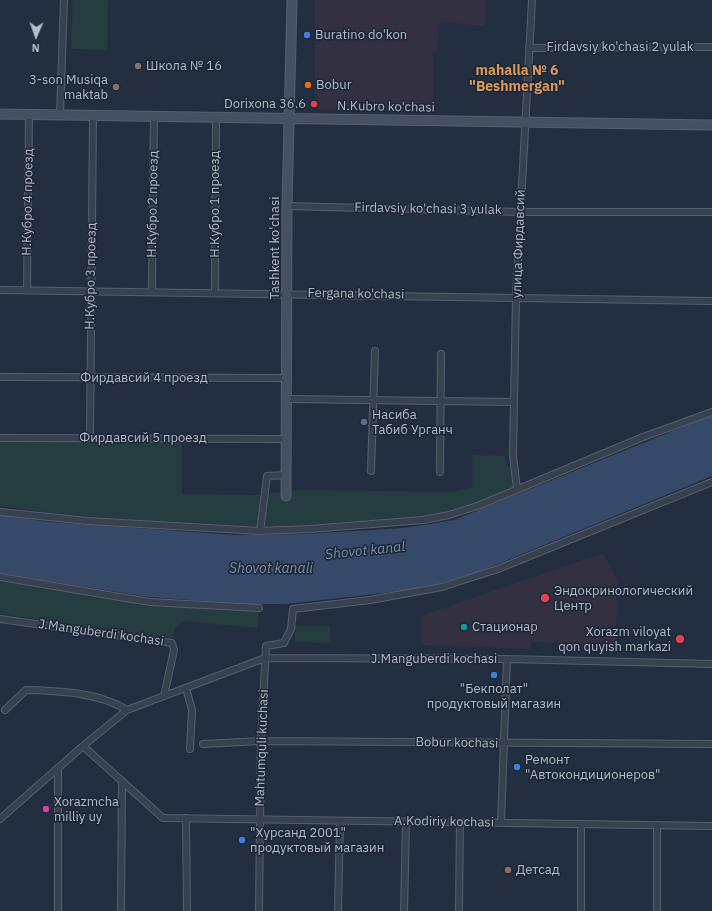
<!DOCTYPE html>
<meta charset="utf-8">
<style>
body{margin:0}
#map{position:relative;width:712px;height:911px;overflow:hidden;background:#232f40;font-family:"IBM Plex Sans",sans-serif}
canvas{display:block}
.north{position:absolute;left:16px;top:16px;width:40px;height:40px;-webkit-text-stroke:3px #1d2635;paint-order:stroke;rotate:182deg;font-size:11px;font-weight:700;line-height:16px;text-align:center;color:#b4bccb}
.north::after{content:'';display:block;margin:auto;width:14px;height:18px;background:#b4bccb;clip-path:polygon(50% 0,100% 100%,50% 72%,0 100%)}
</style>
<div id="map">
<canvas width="712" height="911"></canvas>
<div class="north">N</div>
</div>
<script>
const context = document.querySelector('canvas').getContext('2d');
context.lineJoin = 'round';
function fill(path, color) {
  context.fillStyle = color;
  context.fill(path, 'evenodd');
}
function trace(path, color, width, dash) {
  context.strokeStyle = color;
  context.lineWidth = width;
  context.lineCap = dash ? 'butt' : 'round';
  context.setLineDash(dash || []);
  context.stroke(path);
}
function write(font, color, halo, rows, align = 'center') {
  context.font = font + ' "IBM Plex Sans",sans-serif';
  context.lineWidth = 3;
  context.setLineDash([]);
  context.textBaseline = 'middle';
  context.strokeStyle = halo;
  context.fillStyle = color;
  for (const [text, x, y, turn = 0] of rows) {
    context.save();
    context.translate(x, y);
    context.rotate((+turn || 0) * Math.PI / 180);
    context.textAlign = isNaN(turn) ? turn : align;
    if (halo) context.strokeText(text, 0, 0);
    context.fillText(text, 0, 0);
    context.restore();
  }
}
const medical = new Path2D(`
 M315 0H486L485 26 440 22 437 53 433 52V111L318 110V98L315 97Z
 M603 553 617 580 616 649 592 648 591 644 531 642 532 649 422 645 421 616Z`);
const green = new Path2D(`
 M73 0H108L107 50 71 49Z
 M0 442 182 443V494L258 495 301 490 452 492 473 487V455L505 456 507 466H511L513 487 483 500 446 512 419 517 309 527H253L75 516 0 506Z
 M0 581 155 606 258 611 257 628 184 621 175 627 172 638 0 614Z
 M295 626H330V643L295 642Z`);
const water = new Path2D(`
 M712 415V476L476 573 419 589 286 604H250L148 597 0 573V515L49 522 235 535 305 534 404 528 454 520Z`);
const street = new Path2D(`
 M529 48 712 47
 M60 114 64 0
 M287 206 519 212H712
 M0 290 712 301
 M27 290 29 114
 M152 292 154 116
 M215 292 216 116
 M0 377 287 378
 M287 399 514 402
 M0 438 287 439
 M90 438 93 115
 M371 471 375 351
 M440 472 441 354
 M517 489 513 456 516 297 532 0
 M0 512 88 521 260 531 267 476 287 475
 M260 531 310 529 423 520 449 515 480 505 643 437 712 412
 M0 577 150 602 259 608
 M0 619 172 643 174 650 164 696
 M186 688 192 710 190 749
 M5 710 26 690C60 691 98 692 127 710
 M203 744 261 741 712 744
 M83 746 163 818 712 826
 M58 769V911
 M186 818 187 911
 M0 819 83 746 127 710 265 658 507 659 712 664
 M501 823 507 659
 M121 911 122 781
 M259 911 261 741 266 646 284 643 291 629 293 609 370 600 442 587 498 569 712 482
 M338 911 340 821
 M404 911 406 822
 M459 911 460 822
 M581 911V824
 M657 911V825`);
const secondary = new Path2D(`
 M0 114 712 125
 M286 496 287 206 292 0`);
const markers = [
 [307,35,4,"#3f7fe0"],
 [138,66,4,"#8d6e63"],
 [308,85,4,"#e8710a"],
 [116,87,4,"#8d6e63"],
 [314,104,4,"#e0444e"],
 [364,422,4,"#5c6f8a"],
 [545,598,5,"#e0444e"],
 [464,627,4,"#0f9aa8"],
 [680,639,5,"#e0444e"],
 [494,675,4,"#3f7fe0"],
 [517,767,4,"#3f7fe0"],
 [46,809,4,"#d1479c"],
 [242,840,4,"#3f7fe0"],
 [508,870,4,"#8d6e63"]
];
const poiNames = [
 ["Buratino do'kon",315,35],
 ["Школа № 16",146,66],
 ["3-son Musiqa",108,80,"right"],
 ["maktab",108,95,"right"],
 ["Bobur",316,85],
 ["Dorixona 36.6",306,104,"right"],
 ["Насиба",372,415],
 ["Табиб Урганч",372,430],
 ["Эндокринологический",554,591],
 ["Центр",554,606],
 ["Стационар",472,627],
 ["Xorazm viloyat",671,632,"right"],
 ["qon quyish markazi",671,647,"right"],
 ["\"Бекполат\"",494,689,"center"],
 ["продуктовый магазин",494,704,"center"],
 ["Ремонт",525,760],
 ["\"Автокондиционеров\"",525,775],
 ["Xorazmcha",54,802],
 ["milliy uy",54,817],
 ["\"Хурсанд 2001\"",250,833],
 ["продуктовый магазин",250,848],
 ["Детсад",516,870]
];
const streetNames = [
 ["Firdavsiy ko'chasi 2 yulak",620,47],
 ["N.Kubro ko'chasi",386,107,1],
 ["Н.Кубро 4 проезд",28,202,-89],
 ["Н.Кубро 2 проезд",153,204,-89],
 ["Н.Кубро 1 проезд",215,204,-90],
 ["Firdavsiy ko'chasi 3 yulak",428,209,1],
 ["улица Фирдавсий",519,244,-88],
 ["Tashkent ko'chasi",275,248,-90],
 ["Н.Кубро 3 проезд",91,276,-89],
 ["Fergana ko'chasi",356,294,1],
 ["Фирдавсий 4 проезд",144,378],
 ["Фирдавсий 5 проезд",143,438],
 ["J.Manguberdi kochasi",101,633,8],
 ["J.Manguberdi kochasi",434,659],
 ["Bobur kochasi",457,743,1],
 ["Mahtumquli kuchasi",262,748,-88],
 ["A.Kodiriy kochasi",444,822,1]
];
const neighbourhoodNames = [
 ["mahalla № 6",517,71],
 ["\"Beshmergan\"",517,87]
];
const waterNames = [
 ["Shovot kanal",365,551,-6],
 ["Shovot kanali",271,569]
];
fill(medical, '#333041');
fill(green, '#253d41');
fill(water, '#364968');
trace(street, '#565f6e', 8);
trace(secondary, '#565f6e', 11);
trace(street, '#384150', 6);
trace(secondary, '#455063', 9);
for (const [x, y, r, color] of markers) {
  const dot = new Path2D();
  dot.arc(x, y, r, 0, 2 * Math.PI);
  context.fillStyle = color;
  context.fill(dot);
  trace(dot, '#1d2635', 1.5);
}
write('13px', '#b4bccb', '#1d2635', poiNames, 'left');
write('13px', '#b4bccb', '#1d2635', streetNames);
write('bold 14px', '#da985f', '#1d2635', neighbourhoodNames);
write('italic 14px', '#7a91b3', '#1d2635', waterNames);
</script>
